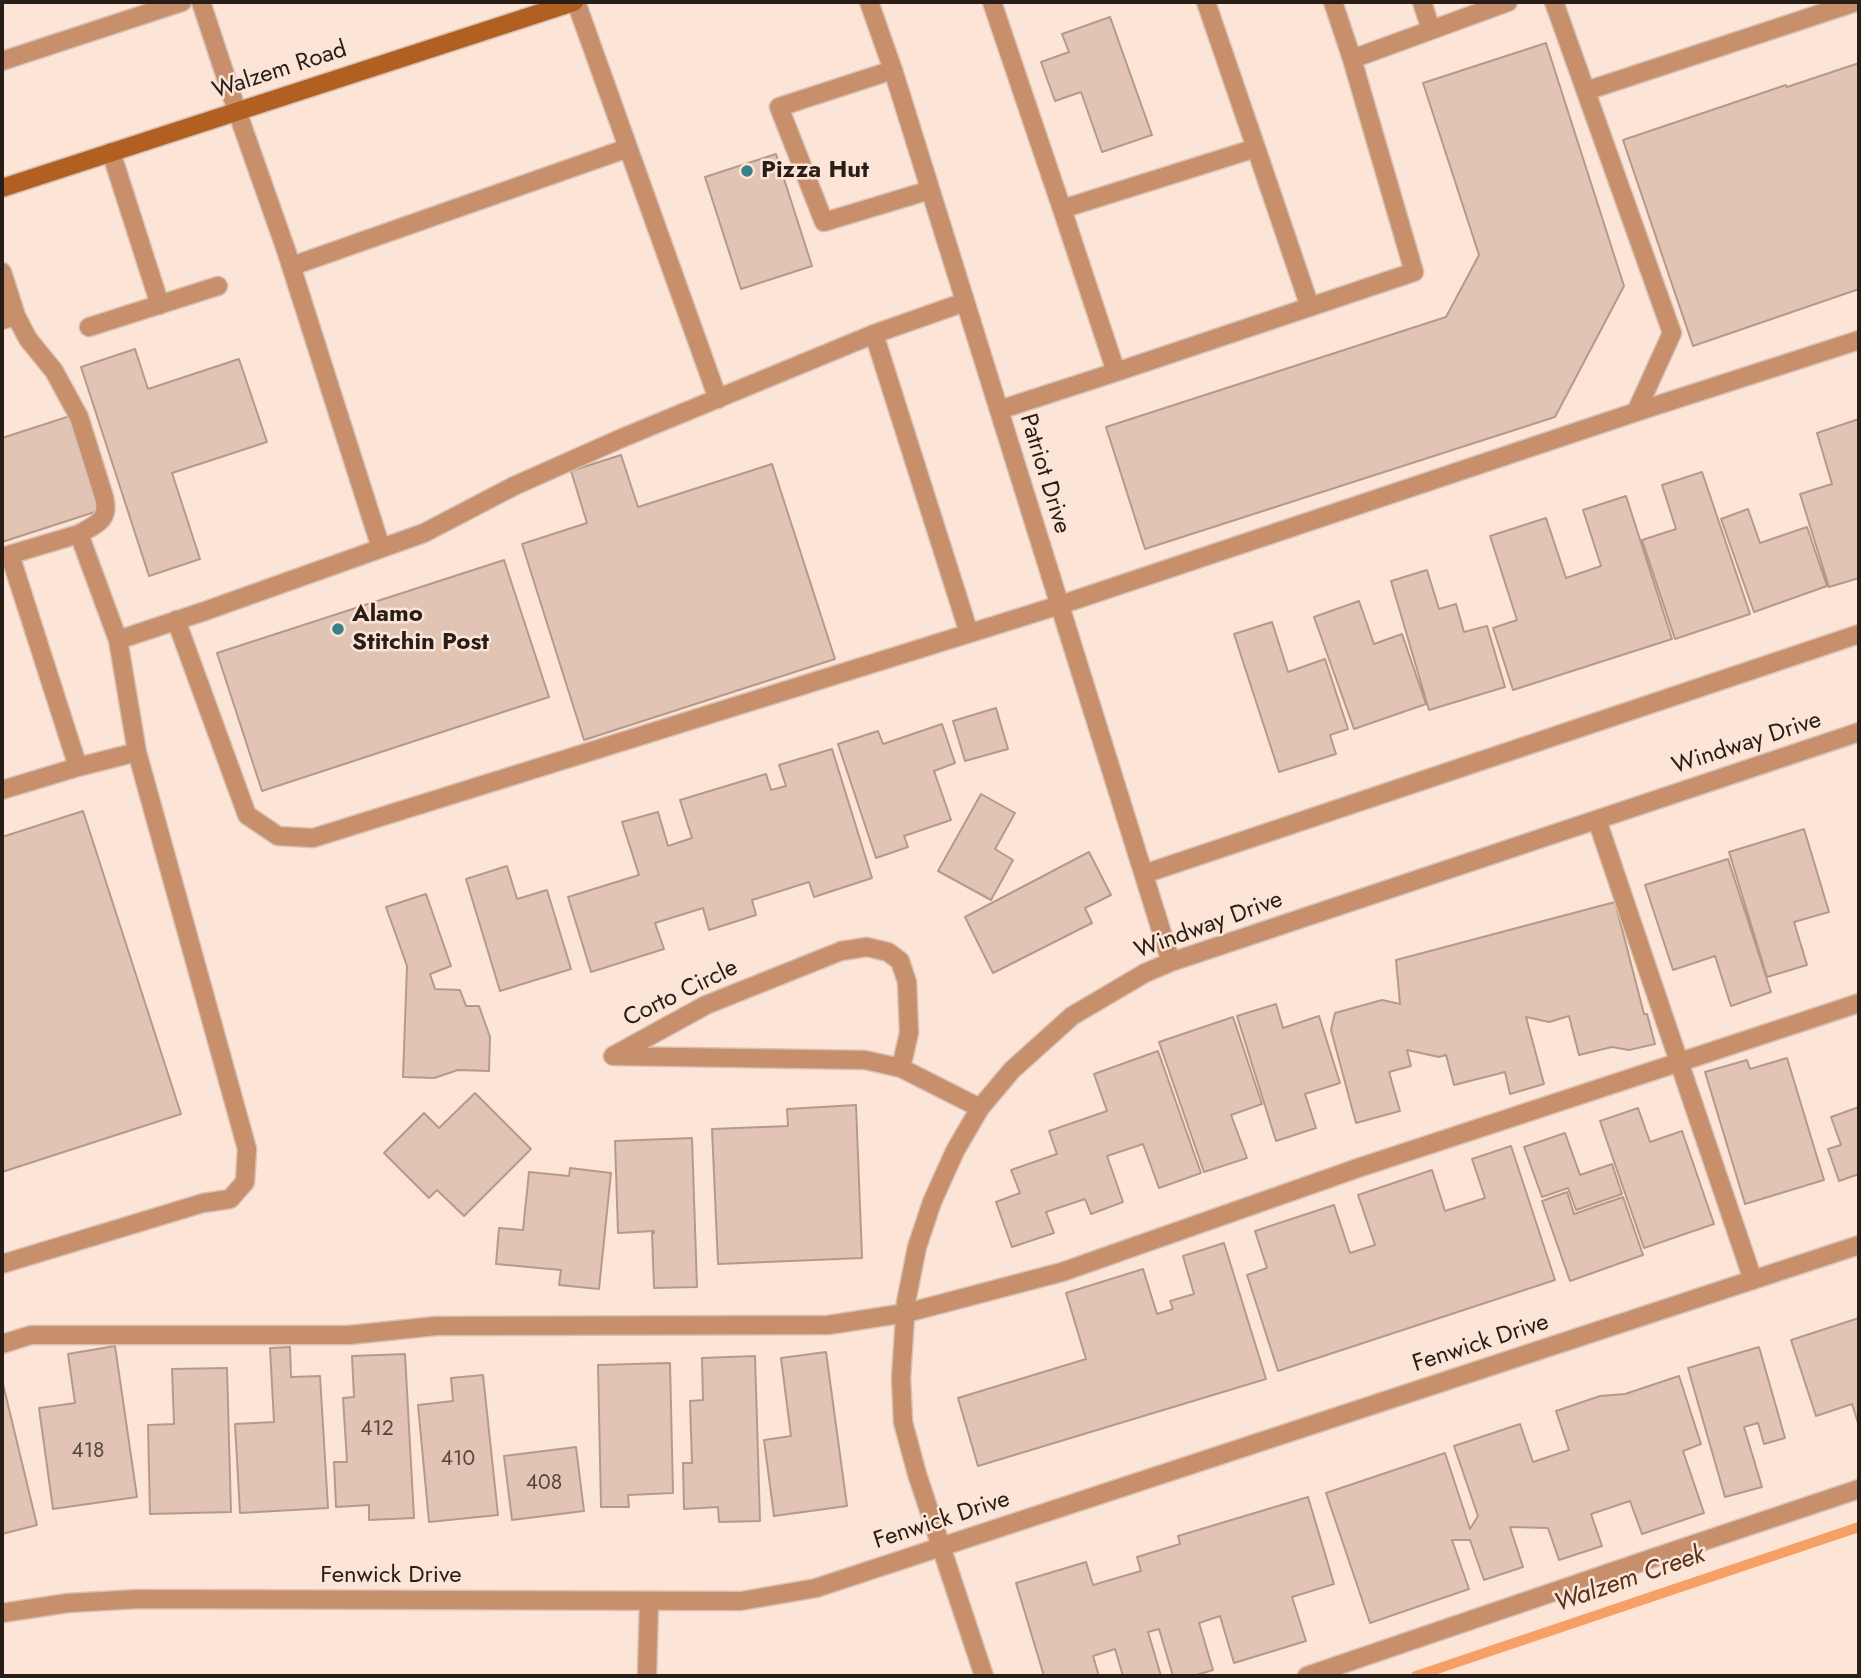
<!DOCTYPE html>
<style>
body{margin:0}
#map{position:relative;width:1861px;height:1678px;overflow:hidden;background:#fce5d6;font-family:Jost,sans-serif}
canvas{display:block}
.frame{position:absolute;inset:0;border:4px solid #281d17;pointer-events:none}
</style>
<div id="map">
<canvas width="1861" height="1678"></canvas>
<div class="frame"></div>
</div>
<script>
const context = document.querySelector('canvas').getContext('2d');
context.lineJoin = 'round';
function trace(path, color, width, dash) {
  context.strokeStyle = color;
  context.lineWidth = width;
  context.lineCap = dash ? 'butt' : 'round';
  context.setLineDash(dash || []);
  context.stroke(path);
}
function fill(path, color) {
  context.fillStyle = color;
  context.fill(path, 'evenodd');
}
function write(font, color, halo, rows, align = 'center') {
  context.font = font + ' Jost,sans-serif';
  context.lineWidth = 5;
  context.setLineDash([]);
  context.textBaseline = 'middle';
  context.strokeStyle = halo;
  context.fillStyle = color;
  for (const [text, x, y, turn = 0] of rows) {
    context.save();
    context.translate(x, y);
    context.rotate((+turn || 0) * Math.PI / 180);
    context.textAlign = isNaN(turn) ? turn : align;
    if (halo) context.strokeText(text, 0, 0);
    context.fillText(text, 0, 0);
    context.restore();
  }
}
const stream = new Path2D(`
 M1416 1676 1859 1527`);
const building = new Path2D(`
 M1110 17 1152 135 1102 152 1081 92 1055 101 1041 62 1069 52 1062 34Z
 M1546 43 1624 286 1555 417 1145 549 1106 427 1446 317 1479 255 1423 83Z
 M1859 63V289L1693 346 1623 140 1786 85 1787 87Z
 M776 154 812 266 741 289 705 177Z
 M135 349 148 389 239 359 267 442 172 473 200 559 149 576 81 367Z
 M70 416 101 510 2 542V438Z
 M1859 419V578L1829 587 1800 494 1832 484 1817 433Z
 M621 455 638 507 772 464 835 659 584 740 522 544 587 523 571 471Z
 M1702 472 1750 614 1675 639 1642 540 1676 529 1662 485Z
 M1626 496 1672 639 1513 690 1493 628 1517 620 1490 536 1546 518 1566 578 1601 566 1583 510Z
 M1748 509 1760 543 1807 527 1827 586 1754 612 1721 519Z
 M504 560 549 697 262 791 217 653Z
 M1427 570 1439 609 1456 604 1464 632 1487 626 1505 687 1429 710 1391 581Z
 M1359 601 1374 644 1402 634 1426 704 1354 729 1314 617Z
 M1272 622 1288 672 1325 659 1348 729 1330 735 1336 754 1279 772 1234 634Z
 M996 708 1008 749 965 761 953 721Z
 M942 724 955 763 934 771 951 820 904 836 908 847 876 858 838 744 878 731 883 744Z
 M832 749 872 878 814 897 809 882 752 900 756 915 709 930 703 908 655 923 664 949 591 972 568 897 639 875 622 822 658 812 668 846 692 838 680 800 766 774 771 790 786 786 779 765Z
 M981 794 1015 813 995 849 1013 860 991 900 938 871Z
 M83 811 181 1114 2 1172V837Z
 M1804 829 1829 912 1794 922 1807 965 1767 977 1729 852Z
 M1089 852 1111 895 1085 908 1092 923 993 973 965 917Z
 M1728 859 1771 992 1731 1006 1715 956 1673 970 1645 885Z
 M507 866 517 899 547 890 571 969 500 991 466 879Z
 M426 894 451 966 430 974 435 989 460 990 466 1006H479L490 1037 489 1071 458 1070 434 1078 403 1077 407 966 386 907Z
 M1615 902 1644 1014H1647L1655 1044 1629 1050 1612 1047 1579 1055 1569 1016 1549 1022 1526 1017 1544 1084 1510 1094 1505 1072 1454 1085 1446 1055 1439 1057 1407 1050 1411 1066 1389 1072 1400 1111 1356 1123 1331 1030 1335 1013 1382 1000 1400 1004 1396 960Z
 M1276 1004 1283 1028 1319 1016 1340 1083 1305 1094 1316 1128 1276 1141 1237 1016Z
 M1233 1017 1262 1104 1231 1115 1247 1158 1204 1172 1159 1042Z
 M1158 1051 1201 1173 1159 1188 1143 1144 1107 1156 1123 1202 1091 1214 1085 1199 1046 1212 1054 1233 1012 1247 996 1202 1020 1193 1011 1170 1057 1154 1049 1131 1107 1111 1094 1074Z
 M1787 1058 1824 1180 1745 1204 1705 1072 1747 1060 1750 1069Z
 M475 1093 531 1149 464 1216 437 1190 429 1198 384 1153 424 1113 439 1128Z
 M856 1105 862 1258 718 1264 712 1129 788 1126 787 1109Z
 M1859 1107V1174L1839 1181 1828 1149 1841 1145 1831 1117Z
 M1638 1108 1650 1142 1682 1131 1714 1224 1644 1248 1600 1121Z
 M1565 1133 1580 1175 1612 1164 1622 1194 1576 1210 1568 1188 1542 1197 1524 1147Z
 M692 1138 697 1287 654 1288 652 1233H654V1231L618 1233 615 1141Z
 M1511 1146 1555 1280 1278 1371 1247 1275 1267 1268 1255 1231 1334 1205 1350 1253 1375 1245 1358 1195 1432 1170 1445 1211 1485 1198 1472 1159Z
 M570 1168 611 1173 599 1289 559 1285 561 1270 496 1264 499 1228 523 1230 529 1172 569 1176Z
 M1567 1192 1574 1214 1623 1197 1643 1255 1570 1281 1542 1201Z
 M1224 1243 1266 1379 978 1466 958 1398 1086 1359 1066 1293 1143 1269 1157 1314 1173 1309 1170 1301 1194 1294 1183 1256Z
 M1859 1318V1426L1852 1404 1816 1416 1791 1340Z
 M115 1346 137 1497 53 1509 39 1408 75 1403 68 1354Z
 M290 1347 291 1377 320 1376 328 1508 240 1513 235 1424 274 1422 270 1348Z
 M1759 1347 1785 1438 1764 1444 1758 1423 1744 1427 1762 1487 1725 1497 1688 1368Z
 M826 1352 847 1506 774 1516 764 1440 791 1436 781 1358Z
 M405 1354 414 1518 369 1520V1505L336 1507 334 1462H347L343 1398 354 1397 352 1356Z
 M755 1356 760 1521 719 1522 718 1507 684 1509 683 1463H692L690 1401 703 1400 702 1358Z
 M670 1363 673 1493 628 1495 629 1507H601L598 1365Z
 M227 1368 231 1512 150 1514 148 1425 174 1424 172 1369Z
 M483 1375 498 1515 429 1522 418 1405 453 1401 451 1378Z
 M1679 1376 1701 1444 1683 1451 1704 1513 1642 1534 1630 1501 1591 1514 1602 1546 1559 1560 1548 1528 1510 1527 1523 1567 1484 1580 1470 1540H1452L1469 1589 1370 1623 1326 1493 1445 1453 1470 1529 1478 1516 1454 1446 1520 1424 1533 1462 1569 1450 1556 1411 1600 1396 1625 1394Z
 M2 1380 37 1525 2 1534Z
 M576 1447 584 1511 512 1520 504 1456Z
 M1308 1497 1334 1584 1292 1597 1306 1641 1234 1663 1220 1616 1199 1623 1213 1670 1193 1676H1173L1159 1629 1148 1632 1161 1676H1123L1115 1649 1093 1656 1099 1676H1044L1016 1583 1086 1562 1093 1585 1141 1571 1137 1557 1180 1544 1178 1536Z`);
const service = new Path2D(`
 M201 2 237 111 286 250 381 548
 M576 2 718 399
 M992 2 1062 209
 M1333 2 1352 59
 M1422 2 1431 30
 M2 61 182 2
 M893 70 779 107 824 222 930 190
 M1586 91 1856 2
 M1256 148 1310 307
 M111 152 160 305
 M292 266 628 148
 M2 272 16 316 2 320
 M16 316 28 339 54 371 79 417 104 497C110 520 97 524 79 534
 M89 327 218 286
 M874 334 969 633
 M1116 372 1414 272 1352 59 1508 2
 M999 410 1116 372 1062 209 1256 148 1206 2
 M1636 412 1859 340
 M10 555 78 767
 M2 557 79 534 118 640
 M176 620 247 815 278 836 313 838 1060 605 1636 412 1672 333 1554 2
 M2 790 78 767 137 752 118 640 205 611 424 533 514 486 622 438 874 334 965 302
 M1597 820 1753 1280
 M1144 874 1859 634
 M2 1264 203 1203 230 1199 245 1182 247 1149 137 752
 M2 1344 31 1335H349L436 1326 828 1325 906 1313 1062 1272 1358 1168 1859 1003
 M1307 1676 1650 1559 1859 1489`);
const minor = new Path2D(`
 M869 2 893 70 1171 962
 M613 1056 706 1005 841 951 867 947 888 952 900 961 907 982 909 1033 901 1068
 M616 1056 865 1060 901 1068 980 1108
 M2 1613 68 1603 139 1599 741 1601 816 1588 1859 1245
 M647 1676 649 1602
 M984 1676 917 1474 903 1422 901 1378 906 1302 917 1247 932 1202 955 1151 980 1108 1012 1070 1072 1016 1145 973 1171 962 1859 732`);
const secondary = new Path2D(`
 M2 188 574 2`);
const markers = [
 [747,171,7,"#398188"],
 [338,629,7,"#398188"]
];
const numberNames = [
 ["412",377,1430],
 ["418",88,1452],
 ["410",458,1460],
 ["408",544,1484]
];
const streetNames = [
 ["Walzem Road",280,71,-18],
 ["Patriot Drive",1044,474,73],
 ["Windway Drive",1747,744,-18],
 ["Windway Drive",1209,926,-20],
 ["Corto Circle",681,994,-26],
 ["Fenwick Drive",1481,1344,-18],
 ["Fenwick Drive",942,1521,-18],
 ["Fenwick Drive",391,1576]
];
const poiNames = [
 ["Pizza Hut",761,171],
 ["Alamo",352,615],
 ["Stitchin Post",352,643]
];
const waterNames = [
 ["Walzem Creek",1630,1580,-19]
];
trace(stream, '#f6a066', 10);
fill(building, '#e1c4b3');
trace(building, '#b59a89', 2);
trace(service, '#d6c1b4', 21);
trace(minor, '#d6c1b4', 21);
trace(secondary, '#d6c1b4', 21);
trace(service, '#c78f6b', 18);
trace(minor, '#c78f6b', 18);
trace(secondary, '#b16022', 18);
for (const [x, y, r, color] of markers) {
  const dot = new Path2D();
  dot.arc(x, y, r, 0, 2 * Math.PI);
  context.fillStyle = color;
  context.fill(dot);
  trace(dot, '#fce5d6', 2.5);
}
write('21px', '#56473e', null, numberNames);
write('24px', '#281d17', '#fce5d6', streetNames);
write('bold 24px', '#281d17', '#fce5d6', poiNames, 'left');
write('italic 26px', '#56331b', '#fce5d6', waterNames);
</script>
